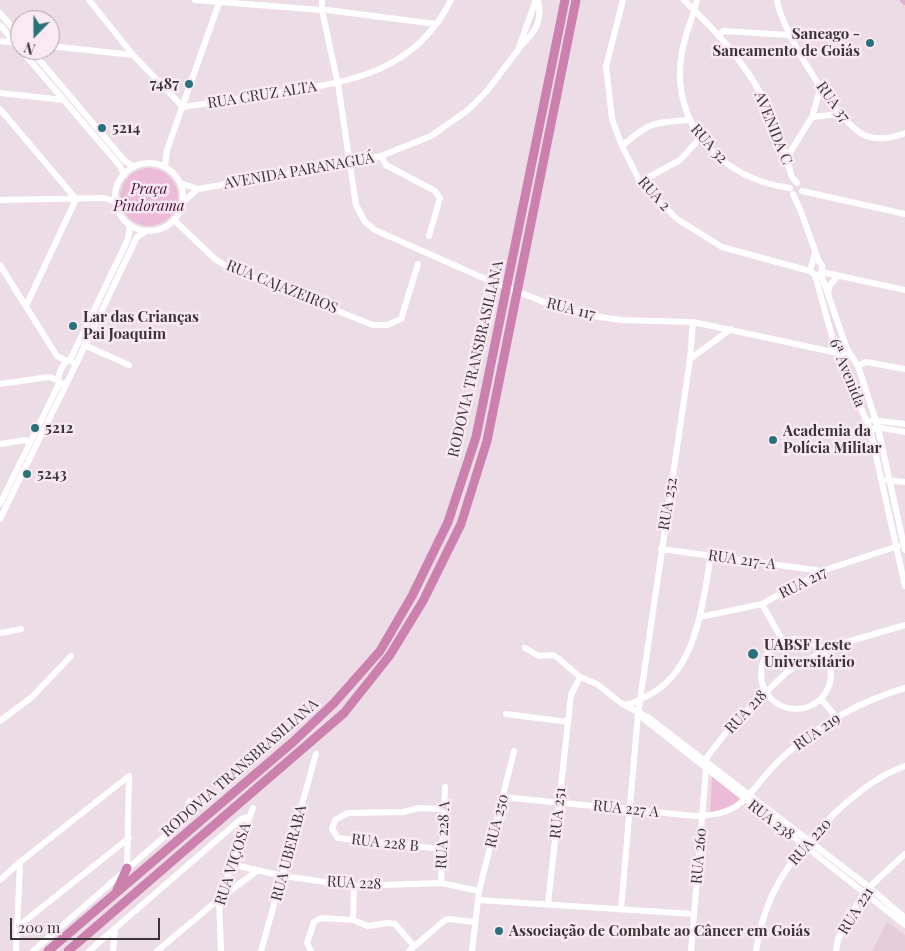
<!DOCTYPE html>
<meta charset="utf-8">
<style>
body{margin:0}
#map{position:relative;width:905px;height:951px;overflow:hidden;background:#ecdce5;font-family:"Playfair Display",serif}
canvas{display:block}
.north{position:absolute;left:10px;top:10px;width:50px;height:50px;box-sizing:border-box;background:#f9e9f2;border:1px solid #ada1a7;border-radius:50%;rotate:202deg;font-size:14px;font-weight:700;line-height:20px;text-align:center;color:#3a3437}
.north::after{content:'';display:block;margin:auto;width:18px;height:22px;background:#29727c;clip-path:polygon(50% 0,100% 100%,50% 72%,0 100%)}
.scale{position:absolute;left:10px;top:918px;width:150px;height:22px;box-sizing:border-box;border:2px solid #3a3437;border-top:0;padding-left:6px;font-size:15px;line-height:18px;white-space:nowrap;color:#3a3437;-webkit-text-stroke:4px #f9e9f2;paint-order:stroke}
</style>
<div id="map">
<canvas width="905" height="951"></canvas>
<div class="north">N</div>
<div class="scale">200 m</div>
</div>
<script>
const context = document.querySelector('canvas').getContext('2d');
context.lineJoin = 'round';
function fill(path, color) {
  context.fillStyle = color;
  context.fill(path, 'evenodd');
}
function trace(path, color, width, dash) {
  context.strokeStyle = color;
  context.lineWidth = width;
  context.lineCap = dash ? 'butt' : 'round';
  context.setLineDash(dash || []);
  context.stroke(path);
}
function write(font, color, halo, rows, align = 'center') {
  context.font = font + ' "Playfair Display",serif';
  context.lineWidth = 5;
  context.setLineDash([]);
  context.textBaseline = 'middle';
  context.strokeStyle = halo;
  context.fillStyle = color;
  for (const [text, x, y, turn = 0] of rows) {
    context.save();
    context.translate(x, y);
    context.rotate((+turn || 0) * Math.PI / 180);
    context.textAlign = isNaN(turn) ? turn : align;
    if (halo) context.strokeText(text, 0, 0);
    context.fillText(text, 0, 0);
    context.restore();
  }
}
const built = new Path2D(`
 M887 922 905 935V951H872Z`);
const green = new Path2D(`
 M120 197a29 29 0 1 1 58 0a29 29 0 1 1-58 0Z
 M712 776 745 802 710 814Z`);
const minor = new Path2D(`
 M89 0 133 55 183 107
 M195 0 321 10
 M322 0V9
 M623 0 606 66 612 119 622 146 640 182 677 219 722 247 810 271 815 275
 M684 0C714 29 744 61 763 98 776 122 784 151 792 177L797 183
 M697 0C693 18 685 34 682 52 669 124 721 179 790 188
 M777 0C781 30 837 122 864 135 878 141 891 138 905 133
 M327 10 436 24
 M0 13 20 37
 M323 15 338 84 356 205 365 222 375 230 490 281 562 309 587 315 621 320 693 322 852 356
 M0 25 20 49
 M719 35 723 31 789 35
 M0 41 16 43
 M50 46 133 55
 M520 47C535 32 543 22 538 0
 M21 50 120 166 124 175
 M31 50 124 160 134 167
 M0 93 64 100
 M183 107C215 102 248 97 281 92 352 82 416 71 451 0
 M0 109 76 199 26 306
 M812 117 839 114
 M622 146C650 122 652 123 688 120
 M381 156 386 165 435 191 440 198 429 236
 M786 159 812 117 821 86
 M115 197a34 34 0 1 1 68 0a34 34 0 1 1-68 0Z
 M165 167 167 150 220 0
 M640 182 680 160 700 138
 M180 183 198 189 351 163 381 156 431 136 468 110 487 91 518 50 536 0
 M802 191 905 214
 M793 194 800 209 819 262 822 265V272L818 275
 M0 200 104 198 116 202
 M183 202 198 189
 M174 220 215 259 231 269 373 325H387L401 319 418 264
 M0 265 57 356 67 361
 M810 271 815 253
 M822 272 905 290
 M821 274 847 349 858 366 877 424 905 550
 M815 275 836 351 870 429 905 586
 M828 293 830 285 838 276
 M84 345 129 365
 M690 359 731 329
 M70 360 128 239 130 225
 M75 364 70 360C63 362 56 377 59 384L67 383 137 237 146 231
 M858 366 866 362 905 369
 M0 384 49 377 57 380
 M872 420 905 424
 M873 429 876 427 905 432
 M0 444 25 440 30 442
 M887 480 905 482
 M0 504 59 384
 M0 519 66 385
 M661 549 822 571
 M762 604 783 641
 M700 617 762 604 822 571 898 546
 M0 633 21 629
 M761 674a35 35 0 1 1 70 0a35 35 0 1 1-70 0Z
 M525 648 539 656 553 655 558 658 580 677 597 684 621 703 649 718 869 887 905 918
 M821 699 836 717
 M623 704C632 705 638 701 645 697 697 674 702 604 711 556
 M506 714 568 722
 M640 716 905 925
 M0 721 32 697 71 656
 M502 797 695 816C750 816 750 785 785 755 819 725 861 701 905 688
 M442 849 338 838 332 829 335 820 348 813 403 812 419 808 444 809
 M230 864 283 876 354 886 441 883 479 891
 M127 868 129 776
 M0 880 20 862 129 776
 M441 883 445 787
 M478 900 694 914
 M548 904 571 695 580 677
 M621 909 638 714 690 359 693 322
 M353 920 354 886
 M16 928 129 838
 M16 951 20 862
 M33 951 180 823 190 801
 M89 951 241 819 249 817
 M113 951 115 928
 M157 951 219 899 257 871
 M221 951 219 899 253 808
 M261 951 316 754
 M311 951 307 943 314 922 321 918 353 920 368 926 388 923 395 924 414 946
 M409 951 445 920 449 919 474 922
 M472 951 479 891 514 751
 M691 951 707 757 732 725 787 672 833 646 905 625
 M756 951C760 924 770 895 785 872 809 834 863 780 905 766
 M836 951 838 939 864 892 905 854`);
const major = new Path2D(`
 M904 0 905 1`);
const highway = new Path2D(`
 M117 890 127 868
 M48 951 293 742 334 703 380 651 412 596 448 522 476 437 565 0
 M68 951 344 713 390 655 423 601 461 524 487 441 576 0`);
const markers = [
 [870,43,5,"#29727c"],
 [189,84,5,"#29727c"],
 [102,128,5,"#29727c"],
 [73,326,5,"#29727c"],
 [35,428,5,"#29727c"],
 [773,440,5,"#29727c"],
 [27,474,5,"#29727c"],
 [753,654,6,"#29727c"],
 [499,931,5,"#29727c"]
];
const poiNames = [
 ["Saneago -",860,34,"right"],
 ["Saneamento de Goiás",860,51,"right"],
 ["7487",179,84,"right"],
 ["5214",112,128],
 ["Lar das Crianças",83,317],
 ["Pai Joaquim",83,334],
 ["5212",45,428],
 ["Academia da",783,431],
 ["Polícia Militar",783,448],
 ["5243",37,474],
 ["UABSF Leste",764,645],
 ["Universitário",764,662],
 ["Associação de Combate ao Câncer em Goiás",509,931]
];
const streetNames = [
 ["RUA CRUZ ALTA",262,95,-9],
 ["RUA 37",833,102,54],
 ["AVENIDA C",773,128,68],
 ["RUA 32",709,144,48],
 ["AVENIDA PARANAGUÁ",299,171,-10],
 ["RUA 2",654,194,48],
 ["RUA CAJAZEIROS",282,287,22],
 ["RUA 117",571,309,14],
 ["RODOVIA TRANSBRASILIANA",476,359,-77],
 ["6ª Avenida",847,373,68],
 ["RUA 252",668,504,-81],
 ["RUA 217-A",742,560,8],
 ["RUA 217",803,583,-27],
 ["RUA 218",746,712,-47],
 ["RUA 219",817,732,-35],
 ["RODOVIA TRANSBRASILIANA",240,768,-41],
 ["RUA 227 A",626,809,6],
 ["RUA 251",558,813,-84],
 ["RUA 238",771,820,38],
 ["RUA 250",497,821,-76],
 ["RUA 228 A",443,835,-87],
 ["RUA 220",810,842,-49],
 ["RUA 228 B",385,843,6],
 ["RUA UBERABA",289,853,-75],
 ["RUA 260",699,856,-85],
 ["RUA VIÇOSA",233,864,-72],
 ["RUA 228",354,883,3],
 ["RUA 221",856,911,-58]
];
const parkNames = [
 ["Praça",149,189],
 ["Pindorama",149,206]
];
fill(built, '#e4cdd9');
fill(green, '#ecbbd7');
trace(minor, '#fff', 6);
trace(major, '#e0b3ce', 8);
trace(highway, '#cc80ae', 9);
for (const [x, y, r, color] of markers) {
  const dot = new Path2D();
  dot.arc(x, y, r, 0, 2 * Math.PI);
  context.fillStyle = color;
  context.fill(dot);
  trace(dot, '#f9e9f2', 2);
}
write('bold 15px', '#3a3437', '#f9e9f2', poiNames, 'left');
write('15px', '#3a3437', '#f9e9f2', streetNames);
write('italic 15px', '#4c133a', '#f9e9f2', parkNames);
</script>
